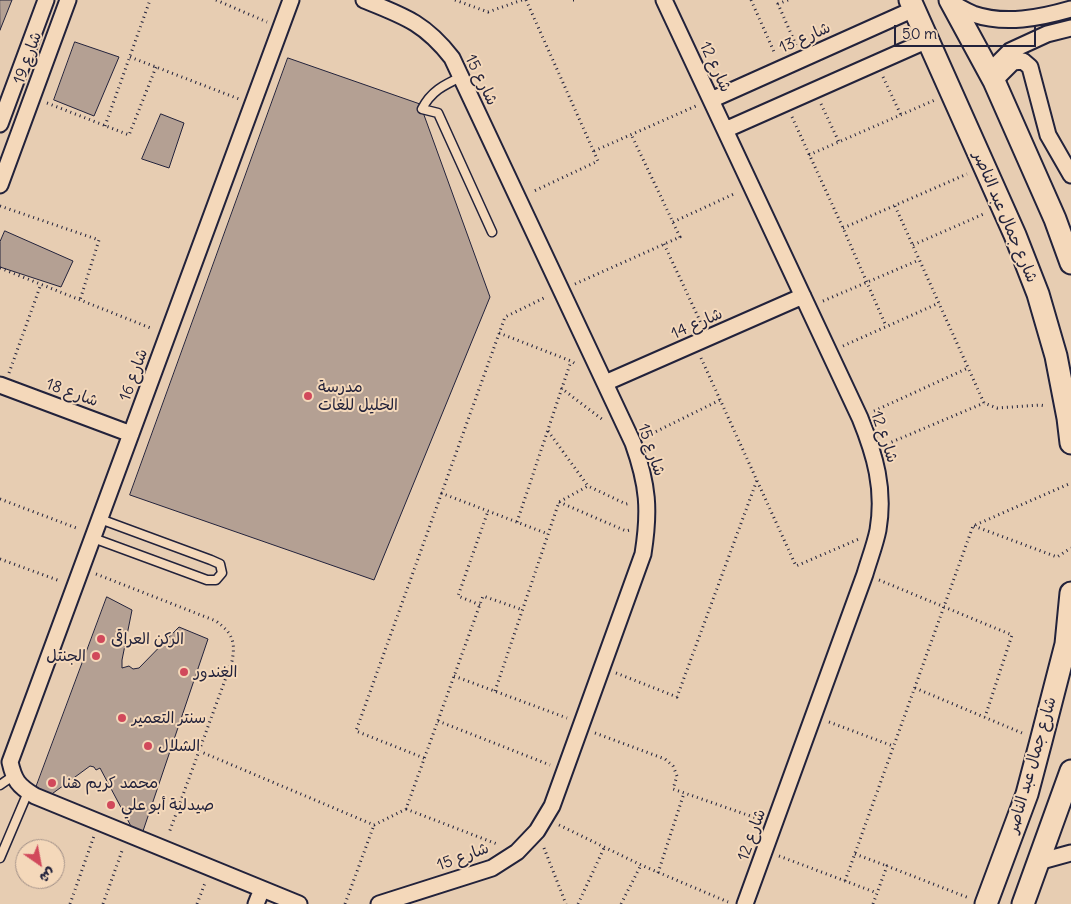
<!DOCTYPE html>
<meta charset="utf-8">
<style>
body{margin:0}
#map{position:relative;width:1071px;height:904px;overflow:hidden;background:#e7cdb2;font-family:Delius,"Playpen Sans Arabic",sans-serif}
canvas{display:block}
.north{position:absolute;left:15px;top:839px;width:50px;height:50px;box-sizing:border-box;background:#f4d8ba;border:1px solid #a08f87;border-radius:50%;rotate:147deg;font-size:14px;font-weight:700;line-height:20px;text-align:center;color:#22223b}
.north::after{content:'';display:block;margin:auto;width:18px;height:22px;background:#d1495b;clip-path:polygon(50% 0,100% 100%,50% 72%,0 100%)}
.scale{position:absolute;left:894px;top:25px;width:142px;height:22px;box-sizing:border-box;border:2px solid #22223b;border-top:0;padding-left:6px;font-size:15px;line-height:18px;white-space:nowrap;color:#22223b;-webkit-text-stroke:4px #f4d8ba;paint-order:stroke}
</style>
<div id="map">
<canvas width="1071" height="904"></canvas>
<div class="north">ش</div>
<div class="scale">50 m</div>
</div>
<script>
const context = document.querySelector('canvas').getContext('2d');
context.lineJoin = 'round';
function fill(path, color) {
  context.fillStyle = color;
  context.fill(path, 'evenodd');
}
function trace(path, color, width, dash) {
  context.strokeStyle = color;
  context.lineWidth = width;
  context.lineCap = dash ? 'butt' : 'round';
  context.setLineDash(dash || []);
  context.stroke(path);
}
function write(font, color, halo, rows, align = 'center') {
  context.font = font + ' Delius,"Playpen Sans Arabic",sans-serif';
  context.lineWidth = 4;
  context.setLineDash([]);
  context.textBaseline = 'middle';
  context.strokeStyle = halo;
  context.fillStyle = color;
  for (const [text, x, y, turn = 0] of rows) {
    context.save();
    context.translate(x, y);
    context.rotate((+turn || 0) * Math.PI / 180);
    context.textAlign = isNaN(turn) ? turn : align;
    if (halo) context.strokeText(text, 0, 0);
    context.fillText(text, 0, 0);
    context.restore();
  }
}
const building = new Path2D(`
 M0 0H12L0 30Z
 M75 42 119 57 94 116 54 100Z
 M288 58 420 104 490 297 374 580 130 495Z
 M161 114 184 123 169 168 142 159Z
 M5 231 73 261 61 287 0 267V242Z
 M107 597 132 610 122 660V668L129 666 133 669 139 668 179 627 208 639 142 834 133 830 100 768 96 770 94 767 90 766 45 799 34 793Z`);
const path = new Path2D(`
 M216 0 267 22
 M455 0 488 12 522 0
 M526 0 598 161 532 192
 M573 0H576
 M751 0 775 54
 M788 0 778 4 796 45
 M130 57 239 99
 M883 77 901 115
 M47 103 129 135 156 67
 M821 104 839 142
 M792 117 843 228 886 326
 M105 126 150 0
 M594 151 696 106
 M809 155 935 100
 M0 206 99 240 80 300
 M895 206 984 403 997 408 1040 405 1046 406
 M673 222 736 193
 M843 228 967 174
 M664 244 701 323
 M913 245 986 213
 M0 268 153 329
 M575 284 680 237 631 134
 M823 301 919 260
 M499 333 571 361 577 365
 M843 346 939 303
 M701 358 796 566 859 539
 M9 373 41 284
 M561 388 603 420
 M874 411 968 368
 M548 431 588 486
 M647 436 720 400
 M887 444 984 403
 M441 493 548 534
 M0 499 79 529
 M559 502 626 531 630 530
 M517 522 571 361
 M974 526 1057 557 1071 548
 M0 559 60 581
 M96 574 216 621C232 633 236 641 232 661L169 833
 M879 580 1012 635 985 717
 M480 605 458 596 488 511
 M616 673 677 697 757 480
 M454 676 567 718
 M915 688 1022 733
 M495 691 559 502 588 486 626 504 631 503
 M438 721 550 765
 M829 722 893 746
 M595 733 665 759 673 766 677 776 673 789 759 819
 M199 751 374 825 406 809 483 596 523 610
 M424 758 356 731 505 317 546 297
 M406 809 497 844
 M559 825 641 865 728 902
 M544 848 566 904
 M855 854 887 866
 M779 856 877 893
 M658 873 684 793
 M845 881 973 526 1071 483
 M70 904 94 836
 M103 904 123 848
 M197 904 205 883
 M345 904 374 825
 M578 904 604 848
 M621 904 641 865
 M873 904 887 866 969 898`);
const lane = new Path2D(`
 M461 77C444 85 431 91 422 109L438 113 492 232
 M93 538 207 580H216L222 573 220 564 211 560 100 519
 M0 785 13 776
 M0 858 28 792`);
const street = new Path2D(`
 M291 0 10 762C14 780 18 786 35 796L299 904
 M364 0C404 16 425 23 452 58L633 443C648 485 650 510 643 554L552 806 537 831 517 852 492 868 379 904
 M664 0 860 418C875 455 885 489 878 530 875 545 869 560 865 574L745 904
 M952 3C959 7 966 11 973 14 1005 25 1040 18 1071 9
 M993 68 1010 51 1047 34 1071 28
 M994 81 1013 62 1023 61 1030 67 1048 135 1071 175
 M711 100 914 9
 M0 124 46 0
 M725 130 928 40
 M0 185 68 0
 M605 383 803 296
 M0 385 131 434
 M1038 862 1071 853
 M256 904 262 889`);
const secondary = new Path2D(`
 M910 0 1015 235 1038 294 1056 356 1068 418 1071 443
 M950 0 994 81 1055 219 1071 263
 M986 904 1027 794 1041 741 1066 644 1071 593
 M1023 904 1071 771`);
const markers = [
 [308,396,5,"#d1495b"],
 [101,639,5,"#d1495b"],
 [96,656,5,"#d1495b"],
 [184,672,5,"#d1495b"],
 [122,718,5,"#d1495b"],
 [148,746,5,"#d1495b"],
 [52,783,5,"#d1495b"],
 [111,805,5,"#d1495b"]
];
const streetNames = [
 ["شارع 13",805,38,-24],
 ["شارع 19",28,58,-70],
 ["شارع 12",715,67,65],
 ["شارع 15",481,80,64],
 ["شارع جمال عبد الناصر",1005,217,67],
 ["شارع 14",697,324,-24],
 ["شارع 16",134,375,-70],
 ["شارع 18",72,393,20],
 ["شارع 12",884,437,71],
 ["شارع 15",651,450,71],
 ["شارع جمال عبد الناصر",1032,765,-74],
 ["شارع 12",752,835,-70],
 ["شارع 15",463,857,-20]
];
const poiNames = [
 ["مدرسة",318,387],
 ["الخليل للغات",318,405],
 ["الركن العراقى",111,639],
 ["الجنتل",86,656,"right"],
 ["الغندور",194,672],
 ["سنتر التعمير",132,718],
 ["الشلال",158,746],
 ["محمد كريم هنا",62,783],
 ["صيدلية أبو علي",121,805]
];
fill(building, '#b4a093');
trace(building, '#22223b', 1);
trace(lane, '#22223b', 11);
trace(street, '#22223b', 19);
trace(secondary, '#22223b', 25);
trace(path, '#22223b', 3, [1, 4]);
trace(lane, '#f4d8ba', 8);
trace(street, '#f4d8ba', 15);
trace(secondary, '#f4d8ba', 21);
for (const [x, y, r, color] of markers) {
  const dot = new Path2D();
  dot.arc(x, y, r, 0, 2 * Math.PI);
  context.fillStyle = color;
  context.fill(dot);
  trace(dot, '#f4d8ba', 2);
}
write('16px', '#22223b', '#f4d8ba', streetNames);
write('16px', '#22223b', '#f4d8ba', poiNames, 'left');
</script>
